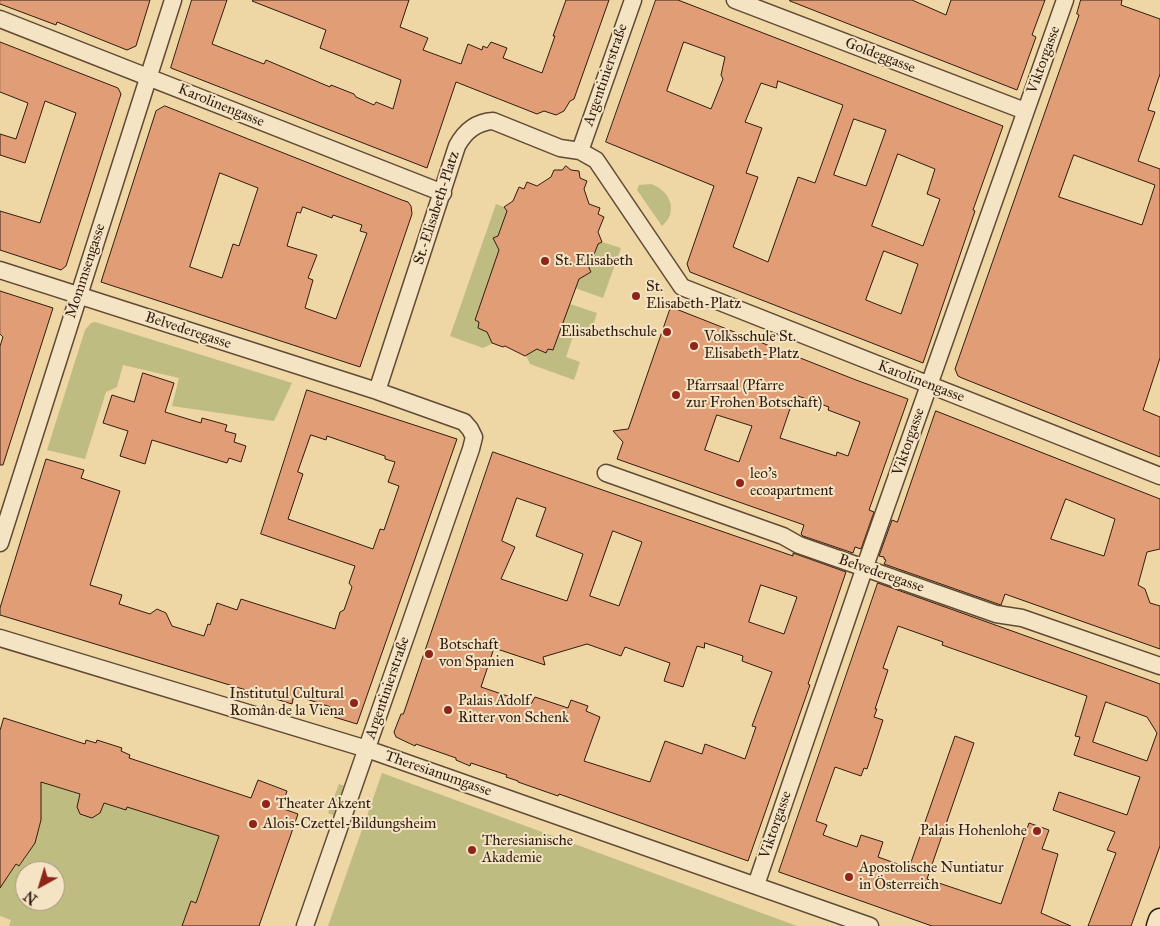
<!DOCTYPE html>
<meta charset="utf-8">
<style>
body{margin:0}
#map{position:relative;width:1160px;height:926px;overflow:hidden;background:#eed6a5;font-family:"IM FELL Great Primer",serif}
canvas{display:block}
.north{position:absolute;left:15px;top:861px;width:50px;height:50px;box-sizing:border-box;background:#f4e4c4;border:1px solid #a6947c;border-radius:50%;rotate:219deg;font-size:14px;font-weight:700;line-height:20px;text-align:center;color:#321c10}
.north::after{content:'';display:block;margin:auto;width:18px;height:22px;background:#8f2418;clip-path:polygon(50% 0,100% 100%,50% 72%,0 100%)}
</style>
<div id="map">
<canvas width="1160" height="926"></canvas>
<div class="north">N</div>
</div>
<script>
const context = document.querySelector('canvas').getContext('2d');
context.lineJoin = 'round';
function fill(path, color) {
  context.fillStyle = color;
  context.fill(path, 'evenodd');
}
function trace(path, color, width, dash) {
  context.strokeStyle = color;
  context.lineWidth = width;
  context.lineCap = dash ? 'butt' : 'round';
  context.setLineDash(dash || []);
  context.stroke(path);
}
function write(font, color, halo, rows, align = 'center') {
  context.font = font + ' "IM FELL Great Primer",serif';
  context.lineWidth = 4;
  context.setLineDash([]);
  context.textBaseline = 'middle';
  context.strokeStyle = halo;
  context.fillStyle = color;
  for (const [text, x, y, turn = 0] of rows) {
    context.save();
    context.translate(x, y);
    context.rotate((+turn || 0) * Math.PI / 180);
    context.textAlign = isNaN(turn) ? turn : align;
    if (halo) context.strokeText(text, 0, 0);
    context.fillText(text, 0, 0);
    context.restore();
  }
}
const green = new Path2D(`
 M651 184C670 190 679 212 662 226L637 190 639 185Z
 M496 204 504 207 507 211 498 236 493 238 507 241 489 278 488 295 484 294 480 318 476 317 475 320 479 322 478 328 481 329 483 326 498 341 483 348 450 336Z
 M602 242 621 248 603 298 575 288 578 267 585 270 588 274 591 273 589 268 598 244Z
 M570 304 597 313 591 332 576 327 566 357 580 362 574 380 530 364 523 349 525 343 546 353 550 347 554 348 555 345 552 343 558 325 562 326 563 322 559 321Z
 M95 322 292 383 274 421 172 406 179 378 123 365 117 387 106 392 85 459 47 450 85 330 91 323Z
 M382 773 797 926H328Z
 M40 778 59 788 80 794 77 807 80 814 104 803 125 810 127 807 197 829 222 828 196 903 191 901 182 926H9L11 920 0 916V875L8 877 16 864 20 866C38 839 42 831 41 798L35 796ZM25 871H55V901H25Z
 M339 784 345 786 335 816 328 813Z`);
const building = new Path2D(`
 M0 0H150L136 46 127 50 57 22 56 25 0 4Z
 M192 0H227L212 44 264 64 266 60 330 87 331 85 354 94 356 97 374 105 376 102 393 109 401 80 320 48 326 30 252 1 253 0H409L400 27 428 38 423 50 461 64 468 44 482 50 483 46 487 48 491 42 507 48 503 58 542 73 555 36H553L566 0H609L574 99 570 101 564 111 556 115 544 111 537 114 456 82 427 168 171 68Z
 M656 0H678L1003 126 973 210 975 211 923 363 690 272 687 264 714 186 606 142ZM684 42 725 57 721 75 723 79 711 109 667 91ZM778 81 843 105 815 183 798 177 768 262 733 247 758 177 746 173 762 128 745 122 761 83 776 88ZM854 119 886 130 866 186 834 175ZM898 154 935 169 927 194 940 199 923 246 872 226ZM884 251 918 264 901 314 866 300Z
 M790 0H912L946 15 951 0H1045L1032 35 1036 37 1017 90 790 1Z
 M1081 0H1122L1121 5 1160 19V74L1148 110 1155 112 1138 161 1160 169V358L1143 410 1160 417V457L962 378 958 376 955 369 1079 15 1077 14ZM1074 155 1155 185 1142 225 1059 197Z
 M0 42 118 88 121 94 66 266 61 270 0 250V211L40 223 76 113 45 101 25 163 0 155V134L16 139 28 103 0 92Z
 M165 106 402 200 408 202 411 206 412 214 360 367 101 282 156 111ZM220 173 258 188 239 246 233 244 222 278 190 267ZM303 207 332 218 333 215 362 225 360 231 367 233 336 319 305 308 313 280 308 278 317 255 287 246 297 212 300 213Z
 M566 166 571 170 579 171 580 178 587 181 584 189 589 204 600 208 598 214 604 217 598 232 602 242 598 244 589 268 591 272 579 279 553 350 548 349 546 353 537 349 525 356 505 346 503 347 492 343 487 332 478 328 479 322 475 320 499 250 493 238 498 236 507 211 504 207 513 201 519 187 524 189 527 182 537 186 551 177 554 170H562Z
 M0 291 53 308 3 465H0V346L3 337 0 334Z
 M671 307 856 380 908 399 869 510 874 512 861 549 855 547 853 553 803 536 801 534 804 525 617 459 623 442 613 431 628 429ZM798 396 829 407 828 410 860 422 848 456 837 452 836 456 780 438 794 397 797 398ZM717 415 752 426 739 462 705 450Z
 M143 373 174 383 165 412 201 423 202 418 227 425 225 431 236 434 234 442 246 446 241 462 229 458 227 463 152 440 145 464 120 456 128 431 103 423 112 395 134 402Z
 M307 390 457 439 357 724 334 717 337 709 294 695 292 704 0 615V608L46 459 84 470 81 478 120 491 90 585 122 595 119 604 150 614 157 609 166 613 172 626 204 636 208 624 210 625 217 603 237 610 241 599 335 629 340 612 344 610 352 587 349 583 355 566 261 534ZM311 435 326 440 327 436 385 456V459L395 462 388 482 399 486 384 530 380 529 373 549 288 519 303 474 298 472Z
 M936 411 1160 499V549L1147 552 1138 585 1145 589 1150 603 1160 606V649L1005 594 1001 605 998 604 884 564 886 560 884 559V557L879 556 892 520 897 522ZM1066 499 1115 519 1104 556 1051 539Z
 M493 452 793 556V553L846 572 808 684 810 685 748 861 559 794 558 796 518 782V781L506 777 507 775 471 763 470 766 456 760V758L416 744 415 746 396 737 394 732 401 714H403ZM517 498 546 508 536 536 583 554 567 601 501 579 515 547 502 541ZM613 531 642 542 619 606 590 596ZM761 585 797 597 784 634 749 622ZM705 643 743 656 742 661 772 672 752 726 756 727 745 759 705 744 702 754 665 741 650 782 584 761 600 717 586 711 588 706 571 700 568 708 535 697 531 704 481 687 494 648 545 665 543 657 587 644 621 656 625 647 670 663 664 681 683 687 697 646 704 648Z
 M878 583 1160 684V846L1131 926H1088L1116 853 1107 850 1115 832 1053 810 1059 792 1127 815 1140 777 1074 755 1080 737 1075 736 1087 696 942 645 943 642 898 626 883 668 888 670 875 709H877L874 717 883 720 867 769 864 768 861 776 835 767 816 821 827 825 823 835 857 847 861 835 883 842 878 857 909 868 955 736 974 743 927 879 1001 904 1029 823 1049 830 1042 849 1058 854 1041 913 1071 926H932L779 872ZM1106 702 1147 717 1157 733 1147 761 1093 742Z
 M4 718 85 744 86 740 96 743 97 740 122 748 121 751 130 755 129 758 251 798 258 780 287 791 281 808 298 814 259 926H182L191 901 196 903 219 836 127 807 126 810 104 803 100 813 92 818 80 814 77 807 80 794 41 782V820L35 843 19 866 16 864 0 888V731Z`);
const minor = new Path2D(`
 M735 0 1025 111
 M0 19 443 193
 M580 151 633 0
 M0 270 377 391 464 422 470 429 474 437 471 449 305 926
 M377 391 457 146C465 131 476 122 493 121L560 148 580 151 596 160 682 287 1160 476
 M606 473 783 536 799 545 996 614 1022 618 1160 666
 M0 543 173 0
 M0 638 367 749 870 926
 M756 885 869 555 1065 0`);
const secondary = new Path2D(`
 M1158 926 1160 920`);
const markers = [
 [545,261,5,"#8f2418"],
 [636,296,5,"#8f2418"],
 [667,332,5,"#8f2418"],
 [694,346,5,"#8f2418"],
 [676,395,5,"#8f2418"],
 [740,483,5,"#8f2418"],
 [429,654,5,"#8f2418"],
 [354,703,5,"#8f2418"],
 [448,710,5,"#8f2418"],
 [266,804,5,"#8f2418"],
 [253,824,5,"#8f2418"],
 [1037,831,5,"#8f2418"],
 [472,850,5,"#8f2418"],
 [849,877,5,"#8f2418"]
];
const streetNames = [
 ["Goldeggasse",880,56,21],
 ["Viktorgasse",1044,60,-70],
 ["Argentinierstraße",606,75,-71],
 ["Karolinengasse",221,106,22],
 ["St.-Elisabeth-Platz",437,208,-72],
 ["Mommsengasse",86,271,-72],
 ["Belvederegasse",188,331,18],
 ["Karolinengasse",921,382,21],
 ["Viktorgasse",909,442,-71],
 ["Belvederegasse",881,574,19],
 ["Argentinierstraße",388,688,-71],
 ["Theresianumgasse",438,774,19],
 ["Viktorgasse",776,825,-71]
];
const poiNames = [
 ["St. Elisabeth",555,261],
 ["St.",646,287],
 ["Elisabeth-Platz",646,304],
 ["Elisabethschule",657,332,"right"],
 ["Volksschule St.",704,337],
 ["Elisabeth-Platz",704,354],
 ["Pfarrsaal (Pfarre",686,386],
 ["zur Frohen Botschaft)",686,403],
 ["leo's",750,474],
 ["ecoapartment",750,491],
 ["Botschaft",439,645],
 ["von Spanien",439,662],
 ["Institutul Cultural",344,694,"right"],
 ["Român de la Viena",344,711,"right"],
 ["Palais Adolf",458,701],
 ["Ritter von Schenk",458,718],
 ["Theater Akzent",276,804],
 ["Alois-Czettel-Bildungsheim",263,824],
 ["Palais Hohenlohe",1027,831,"right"],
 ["Theresianische",482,841],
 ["Akademie",482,858],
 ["Apostolische Nuntiatur",859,868],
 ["in Österreich",859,885]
];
fill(green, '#bfbc82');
fill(building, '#e19e76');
trace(building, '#321c10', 1);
trace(minor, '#614a35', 19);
trace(secondary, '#321c10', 25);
trace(minor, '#f4e4c4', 16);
trace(secondary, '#f4e4c4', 22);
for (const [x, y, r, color] of markers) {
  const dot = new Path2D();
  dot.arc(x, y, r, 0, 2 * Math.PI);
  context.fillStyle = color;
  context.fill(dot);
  trace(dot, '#f4e4c4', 2);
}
write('15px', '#321c10', '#f4e4c4', streetNames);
write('15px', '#321c10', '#f4e4c4', poiNames, 'left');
</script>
